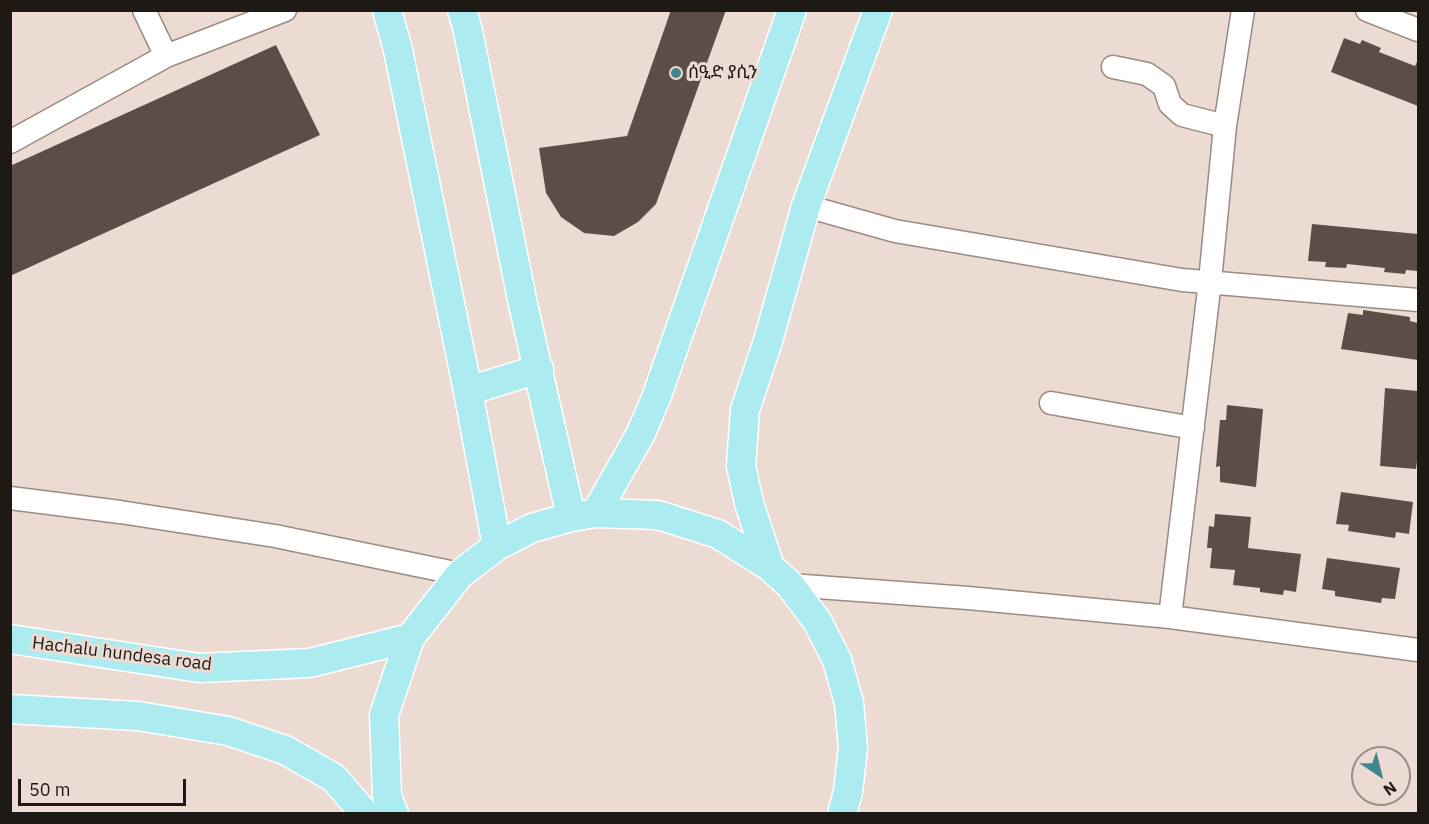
<!DOCTYPE html>
<meta charset="utf-8">
<style>
body{margin:0}
#map{position:relative;width:1429px;height:824px;overflow:hidden;background:#ecdbd2;font-family:"IBM Plex Sans",sans-serif}
canvas{display:block}
.frame{position:absolute;inset:0;border:12px solid #1f1916;pointer-events:none}
.north{position:absolute;left:1351px;top:746px;width:60px;height:60px;box-sizing:border-box;background:#ecdbd2;border:2px solid #9a8d87;border-radius:50%;rotate:145deg;font-size:16px;font-weight:700;line-height:24px;text-align:center;color:#1f1916}
.north::after{content:'';display:block;margin:auto;width:21px;height:27px;background:#40888d;clip-path:polygon(50% 0,100% 100%,50% 72%,0 100%)}
.scale{position:absolute;left:18px;top:779px;width:168px;height:27px;box-sizing:border-box;border:3px solid #1f1916;border-top:0;padding-left:8px;font-size:18px;line-height:21px;white-space:nowrap;color:#1f1916;-webkit-text-stroke:4px #ecdbd2;paint-order:stroke}
</style>
<div id="map">
<canvas width="1429" height="824"></canvas>
<div class="frame"></div>
<div class="north">N</div>
<div class="scale">50 m</div>
</div>
<script>
const context = document.querySelector('canvas').getContext('2d');
context.lineJoin = 'round';
function fill(path, color) {
  context.fillStyle = color;
  context.fill(path, 'evenodd');
}
function trace(path, color, width, dash) {
  context.strokeStyle = color;
  context.lineWidth = width;
  context.lineCap = dash ? 'butt' : 'round';
  context.setLineDash(dash || []);
  context.stroke(path);
}
function write(font, color, halo, rows, align = 'center') {
  context.font = font + ' "IBM Plex Sans","Noto Sans Ethiopic",sans-serif';
  context.lineWidth = 6;
  context.setLineDash([]);
  context.textBaseline = 'middle';
  context.strokeStyle = halo;
  context.fillStyle = color;
  for (const [text, x, y, turn = 0] of rows) {
    context.save();
    context.translate(x, y);
    context.rotate((+turn || 0) * Math.PI / 180);
    context.textAlign = isNaN(turn) ? turn : align;
    if (halo) context.strokeText(text, 0, 0);
    context.fillText(text, 0, 0);
    context.restore();
  }
}
const building = new Path2D(`
 M671 10H726L656 204 638 222 614 236 584 233 561 217 546 193 539 148 627 136Z
 M1344 38 1360 44 1362 40 1381 48 1379 52 1415 66 1417 62H1418V106L1331 72Z
 M276 45 320 135 10 276V166Z
 M1312 224 1418 234V271L1406 270 1405 274 1384 272 1385 268 1347 264 1346 268 1325 267 1326 262 1308 261Z
 M1363 310 1410 317V321L1418 323V360L1341 349 1348 313 1363 315Z
 M1385 388 1418 391V453L1416 469 1380 466Z
 M1227 405 1263 409 1256 487 1220 482V466L1216 467 1220 420H1226Z
 M1341 492 1413 502 1409 534 1396 532 1395 538 1348 531 1349 525 1336 524Z
 M1215 514 1251 517 1248 548 1301 554 1296 592 1284 590 1283 595 1260 592V588L1233 585 1235 570 1210 568 1212 548H1207L1209 526 1214 527Z
 M1327 558 1400 568 1395 599 1382 598 1381 603 1335 596V591L1322 589Z`);
const minor = new Path2D(`
 M144 10 166 56
 M1367 10 1418 30
 M1113 67 1147 74 1164 86 1170 104 1182 115 1225 126
 M10 142 166 56 285 10
 M806 206 895 231 1182 280 1418 300
 M1051 403 1193 428
 M10 498 120 512 275 536 460 574
 M790 585 968 598 1170 617 1418 650
 M1170 617 1210 281 1225 126 1243 10`);
const major = new Path2D(`
 M387 10 398 50 468 391 497 546
 M462 10 468 31 523 304 571 517
 M468 391 539 369
 M596 513 641 433 656 398 792 10
 M770 567 749 503 741 466 745 410 768 341 806 206 878 10
 M10 639 199 668 310 663 410 638
 M10 709 138 716 228 731 285 750 334 778 365 814
 M394 814 387 796 384 715 410 638 460 574 497 546 532 528 571 517 596 513 658 515 718 534 770 567 790 585 817 621 837 660 849 703 853 748 848 792 842 814`);
const markers = [
 [676,73,6,"#40888d"]
];
const poiNames = [
 ["ሰዒድ ያሲን",688,73]
];
const streetNames = [
 ["Hachalu hundesa road",122,654,7]
];
fill(building, '#5c4e46');
trace(minor, '#9b8b82', 25);
trace(major, '#fff', 31);
trace(minor, '#fff', 22);
trace(major, '#acebef', 28);
for (const [x, y, r, color] of markers) {
  const dot = new Path2D();
  dot.arc(x, y, r, 0, 2 * Math.PI);
  context.fillStyle = color;
  context.fill(dot);
  trace(dot, '#ecdbd2', 2);
}
write('18px', '#1f1916', '#ecdbd2', poiNames, 'left');
write('18px', '#1f1916', '#ecdbd2', streetNames);
</script>
